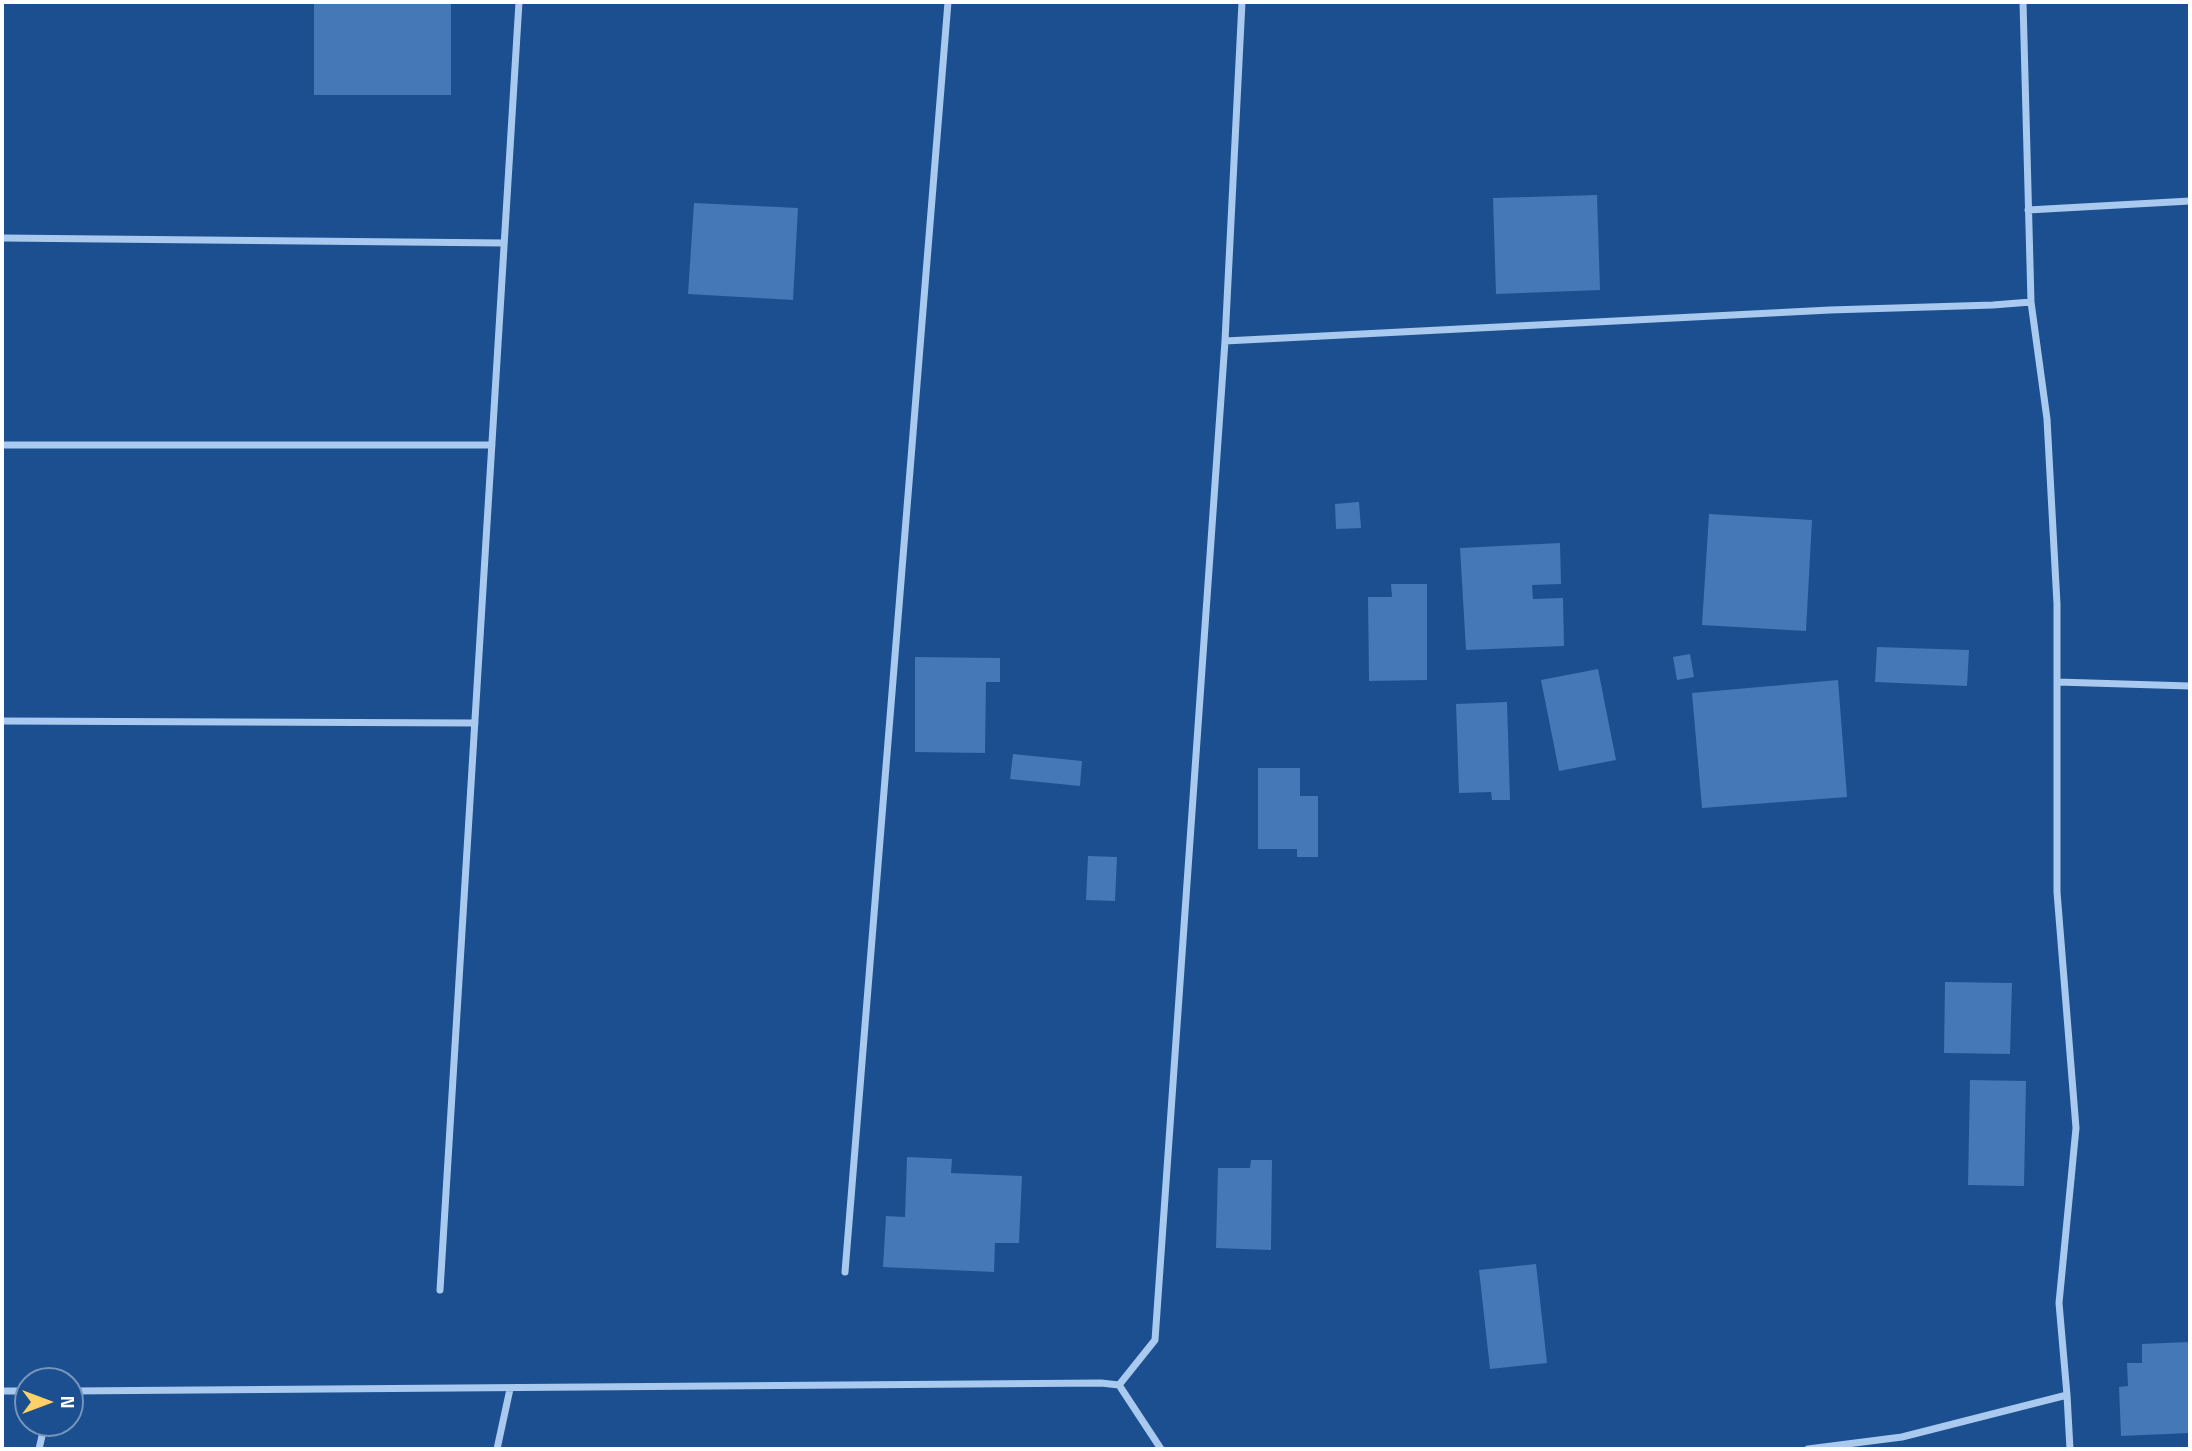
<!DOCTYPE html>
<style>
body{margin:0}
#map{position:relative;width:2192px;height:1451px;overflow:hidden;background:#1b4f8f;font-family:"Titillium Web",sans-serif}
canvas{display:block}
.frame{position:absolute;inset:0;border:4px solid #fff;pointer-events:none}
.north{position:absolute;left:14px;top:1367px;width:70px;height:70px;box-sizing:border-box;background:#1b4f8f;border:2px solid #7695bc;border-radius:50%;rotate:90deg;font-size:19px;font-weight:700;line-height:28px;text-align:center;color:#fff}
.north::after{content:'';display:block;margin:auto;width:24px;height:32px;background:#ffd166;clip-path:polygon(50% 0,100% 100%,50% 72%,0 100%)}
</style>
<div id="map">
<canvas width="2192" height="1451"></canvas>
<div class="frame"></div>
<div class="north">N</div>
</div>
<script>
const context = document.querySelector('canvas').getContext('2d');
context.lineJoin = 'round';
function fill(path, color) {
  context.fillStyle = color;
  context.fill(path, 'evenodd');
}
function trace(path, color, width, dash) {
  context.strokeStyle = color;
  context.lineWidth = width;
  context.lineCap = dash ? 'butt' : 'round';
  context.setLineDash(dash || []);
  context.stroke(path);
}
const building = new Path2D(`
 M314 2H451V95H314Z
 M1597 195 1600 290 1496 294 1493 198Z
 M694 203 798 208 793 300 688 294Z
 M1359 502 1361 528 1336 529 1335 504Z
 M1709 514 1812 520 1806 631 1702 625Z
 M1560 543 1561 584 1532 585 1533 599 1563 598 1564 646 1466 650 1460 548Z
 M1391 584H1427V680L1369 681 1368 597H1392Z
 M1877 647 1969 650 1967 686 1875 682Z
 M1690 654 1694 677 1677 680 1673 657Z
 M915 657 1000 658V682H986L985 753 915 752Z
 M1598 669 1616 760 1559 771 1541 680Z
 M1838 680 1847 797 1702 808 1692 693Z
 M1507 702 1510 800H1492L1491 792 1459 793 1456 704Z
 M1013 754 1082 761 1080 786 1010 779Z
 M1258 768H1300V796H1318V857H1297V849H1258Z
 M1088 856 1117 857 1115 901 1086 900Z
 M1945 982 2012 983 2010 1054 1944 1053Z
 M1970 1080 2026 1081 2024 1186 1968 1185Z
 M907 1157 952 1159 951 1173 1022 1176 1019 1243H995L994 1272 883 1267 886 1216 905 1217Z
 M1251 1160H1272L1271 1250 1216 1248 1218 1168H1250Z
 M1536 1264 1547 1363 1490 1369 1479 1270Z
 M2190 1342V1433L2121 1436 2119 1387 2128 1386 2127 1363H2142V1344Z`);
const street = new Path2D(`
 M2028 210 2190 201
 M2 238 504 243
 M1225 341 1830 310 1993 305 2031 302
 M2 445H492
 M2057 682 2190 686
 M2 721 475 723
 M845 1272 948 2
 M440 1290 519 2
 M1119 1385 1161 1449
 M2 1391H28
 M70 1391 1101 1383 1119 1385 1155 1340 1225 341 1242 2
 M2067 1395 2070 1449
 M39 1449 45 1423
 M497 1449 510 1389
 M1808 1449 1902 1437 2067 1395 2059 1303 2076 1128 2057 892V604L2047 419 2031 302 2023 2`);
fill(building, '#4478b7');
trace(street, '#a9c9ee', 7);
</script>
